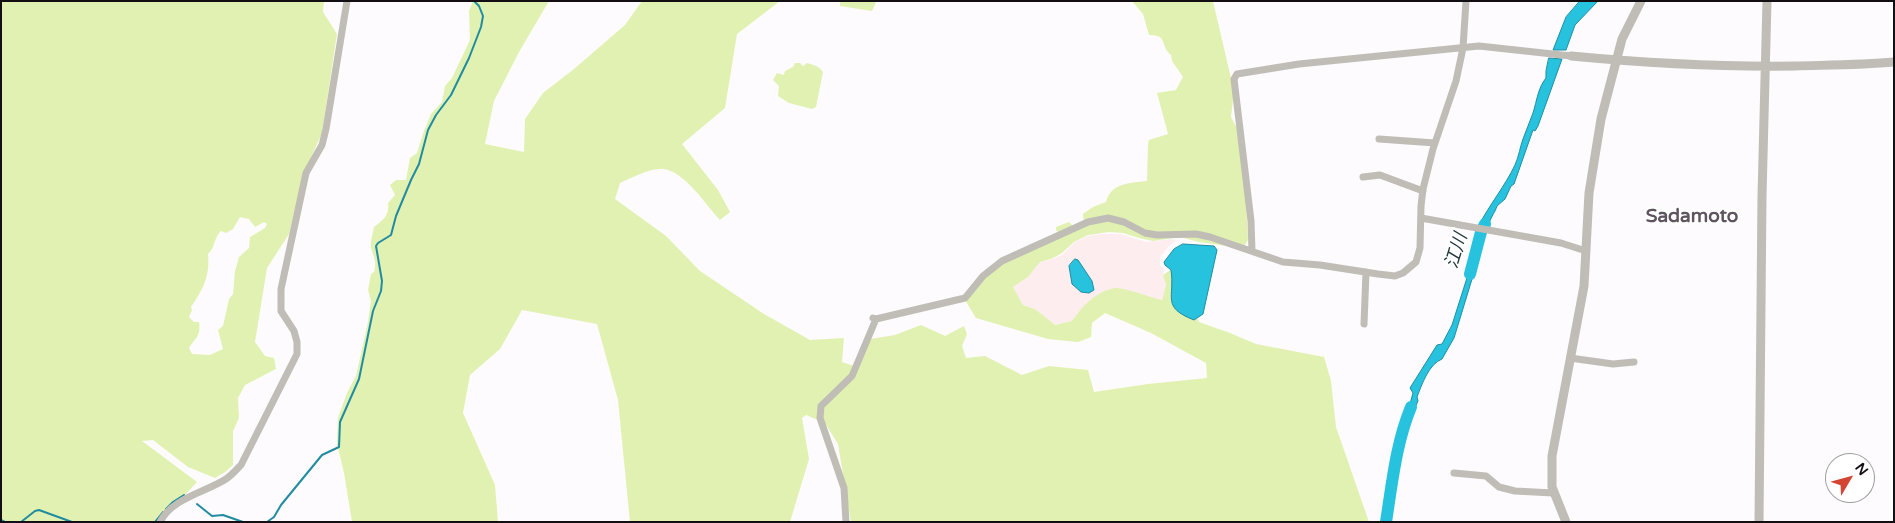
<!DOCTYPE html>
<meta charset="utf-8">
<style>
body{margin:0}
#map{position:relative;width:1895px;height:523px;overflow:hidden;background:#fdfbfd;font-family:"Varela Round",sans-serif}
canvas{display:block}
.frame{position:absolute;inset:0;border:2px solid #120e12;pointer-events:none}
.north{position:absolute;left:1825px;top:453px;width:50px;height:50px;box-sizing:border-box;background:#fff;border:1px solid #a09fa0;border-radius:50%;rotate:53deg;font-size:14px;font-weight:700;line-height:20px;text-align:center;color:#120e12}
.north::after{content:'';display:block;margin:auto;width:18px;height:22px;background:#d24533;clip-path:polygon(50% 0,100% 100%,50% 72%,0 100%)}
</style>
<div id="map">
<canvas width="1895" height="523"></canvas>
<div class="frame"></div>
<div class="north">N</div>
</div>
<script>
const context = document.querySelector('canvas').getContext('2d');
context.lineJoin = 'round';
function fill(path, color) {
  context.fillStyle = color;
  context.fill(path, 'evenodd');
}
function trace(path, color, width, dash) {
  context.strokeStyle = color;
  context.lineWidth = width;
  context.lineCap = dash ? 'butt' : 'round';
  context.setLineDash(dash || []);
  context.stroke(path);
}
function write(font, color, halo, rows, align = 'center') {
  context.font = font + ' "Varela Round","Noto Sans JP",sans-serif';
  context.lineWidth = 5;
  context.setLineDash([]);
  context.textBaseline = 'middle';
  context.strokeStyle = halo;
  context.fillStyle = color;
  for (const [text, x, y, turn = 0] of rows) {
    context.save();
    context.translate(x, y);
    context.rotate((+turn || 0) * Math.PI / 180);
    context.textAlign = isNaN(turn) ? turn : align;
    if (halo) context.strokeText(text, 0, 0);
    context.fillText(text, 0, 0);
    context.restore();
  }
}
const industrial = new Path2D(`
 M1101 234H1121L1146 242 1172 239 1176 241 1169 246 1160 257V266L1164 269 1163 275 1166 285 1162 300 1116 288 1078 312 1072 321 1054 325 1035 309 1023 305 1013 287 1028 277 1040 262 1050 260 1062 255 1075 242 1088 236Z`);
const green = new Path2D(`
 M1 1H324L323 12 337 34 322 133 303 175 289 234 267 268 255 342 265 356 274 358 276 369 245 385 238 398 239 418 233 431V465L225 472 215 478 188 467 153 440 142 441 197 482 160 522H1ZM240 217 249 219 255 227 264 222 267 224 265 228 250 237 249 248 239 257 235 271 233 294 229 299 223 326 218 330 223 349 210 355 192 354 189 348C196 337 201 336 199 322H194L189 317 192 310 191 307C203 289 210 277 208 254 215 248 214 237 221 231L226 233 233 229Z
 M473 1H549L519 52 494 101 485 144 524 152 525 119 543 93 574 69 625 25 642 1H780L737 34 725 108 682 144 718 190 730 212 720 220C706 205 685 172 664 169 652 167 631 178 620 183L615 199 666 236 700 271 764 314 810 340 844 338 842 362 854 366 864 340 895 335 921 325 945 336 964 326 967 334 962 346 966 358 985 356 1022 375 1049 366 1088 370 1094 392 1148 384 1207 378 1206 363 1151 333 1105 313 1092 323 1091 337 1078 342 1048 339 976 318 965 300 986 269 1013 256 1028 253 1034 249 1059 238 1058 232 1056 230V227L1069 222 1072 225V232L1084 226 1083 214 1093 207 1106 202C1111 183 1129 183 1147 181L1148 144 1149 140 1168 134 1157 93 1176 90 1183 77 1172 61 1171 55C1159 45 1169 35 1149 35L1143 14 1132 1H1213L1234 91 1231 117 1238 130 1246 199 1248 240 1245 245 1234 247 1199 242 1180 237 1153 241 1139 238 1123 233 1109 232 1088 235 1074 242 1062 253 1051 259 1040 262 1028 277 1013 287 1023 305 1035 309 1055 325 1072 321C1082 306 1097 291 1115 288 1123 287 1153 298 1162 300L1166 285 1163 275 1173 268 1199 322 1230 333 1256 344 1324 357 1331 381 1336 427 1369 522H851L838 444 825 423 806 415 802 418 809 459 790 522H630L618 400 597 324 522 310 500 349 470 375 463 413 495 485 498 522H352L344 473 337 444 338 418 347 393 356 376 368 322 371 301 368 290 371 274 374 272C377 262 374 257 371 248 370 242 373 233 374 227 383 220 390 215 388 203L395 195 390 185 396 180H406L410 158 417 153 424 131 431 114 442 102 445 86 452 78 470 40 469 11Z
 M840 1H880L876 2 872 11 840 6Z
 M795 63H800L803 66 807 63C814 65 819 66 823 72L816 107 812 109 789 103 778 96 779 86 773 80 777 73 784 75 785 71 793 67Z`);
const water = new Path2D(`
 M1580 1H1598L1575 25 1566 50H1553L1566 17Z
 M1549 58 1562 59 1538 126 1535 131 1533 130 1514 184 1511 186 1505 199 1497 206C1495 213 1489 219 1489 226L1479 225C1490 204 1505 186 1515 165 1519 156 1520 147 1523 139 1526 130 1530 122 1533 113 1537 100 1538 88 1546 78V71Z
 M1183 244 1214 246 1217 250 1203 314 1194 320C1161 307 1175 298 1171 270L1165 265 1164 262 1174 249Z
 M1475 258 1477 261 1476 266 1454 338 1442 359C1429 364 1422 384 1417 397L1418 401 1410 418H1408L1405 422 1413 393 1410 388 1437 345 1442 344 1452 325 1473 259Z
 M1075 259 1078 260 1092 281 1094 290 1089 293 1081 292 1072 284 1069 266Z`);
const stream = new Path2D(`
 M197 504 212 516 223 515 243 522
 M166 509 173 502 184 495
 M1 520 5 522
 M21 522 35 511 39 510 72 522
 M155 522 163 512
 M267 522 274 517 281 505 322 455 339 447 340 422 359 379 373 311 381 291 382 281 376 246 378 243 391 235 396 216 411 180 419 164 428 130 436 115 451 95 469 58 481 27 483 16 479 6 474 1`);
const river = new Path2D(`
 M1470 274 1481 232 1485 224
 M1386 522C1392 484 1396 443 1411 407`);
const minor = new Path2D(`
 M1379 139 1435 143
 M1363 177 1380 175 1423 191
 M1421 218 1561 243 1586 251
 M1252 251 1251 221 1234 79 1237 74 1299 64 1479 46 1571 56
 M873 318 876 319 965 298 983 276 1002 261 1088 222 1108 218 1124 222 1145 233 1157 235 1196 234 1210 237 1283 262 1320 265 1378 274 1395 276 1403 273 1416 262 1420 248 1421 206 1423 189 1433 149 1456 81 1463 48 1466 1
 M1364 324 1366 272
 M1570 358 1613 364 1634 362
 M1454 473 1486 476 1499 487 1515 491 1553 493
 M160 522C172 498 206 492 226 479 232 475 236 470 241 465L297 354V342L294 331 281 311V289L306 173 322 145 326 129 347 1
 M846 522 844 488 820 418 821 406 852 376 876 319`);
const tertiary = new Path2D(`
 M1571 56C1645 63 1720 67 1795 66 1828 65 1861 65 1894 62
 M1566 522 1552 487V456L1584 286 1589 193 1601 119 1622 39 1641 1
 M1759 522 1762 196 1767 1`);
const waterNames = [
 ["江川",1457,251,-73]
];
const quarterNames = [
 ["Sadamoto",1692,217]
];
fill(industrial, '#fdedef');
fill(green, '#e1f1b1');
fill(water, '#27c2de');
trace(water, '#218ca1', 1);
trace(stream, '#218ca1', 2);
trace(river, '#27c2de', 12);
trace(minor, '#bfbdb6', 7);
trace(tertiary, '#bfbdb6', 9);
write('italic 18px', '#20373d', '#fff', waterNames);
write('bold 19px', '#5e545f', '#fff', quarterNames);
</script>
